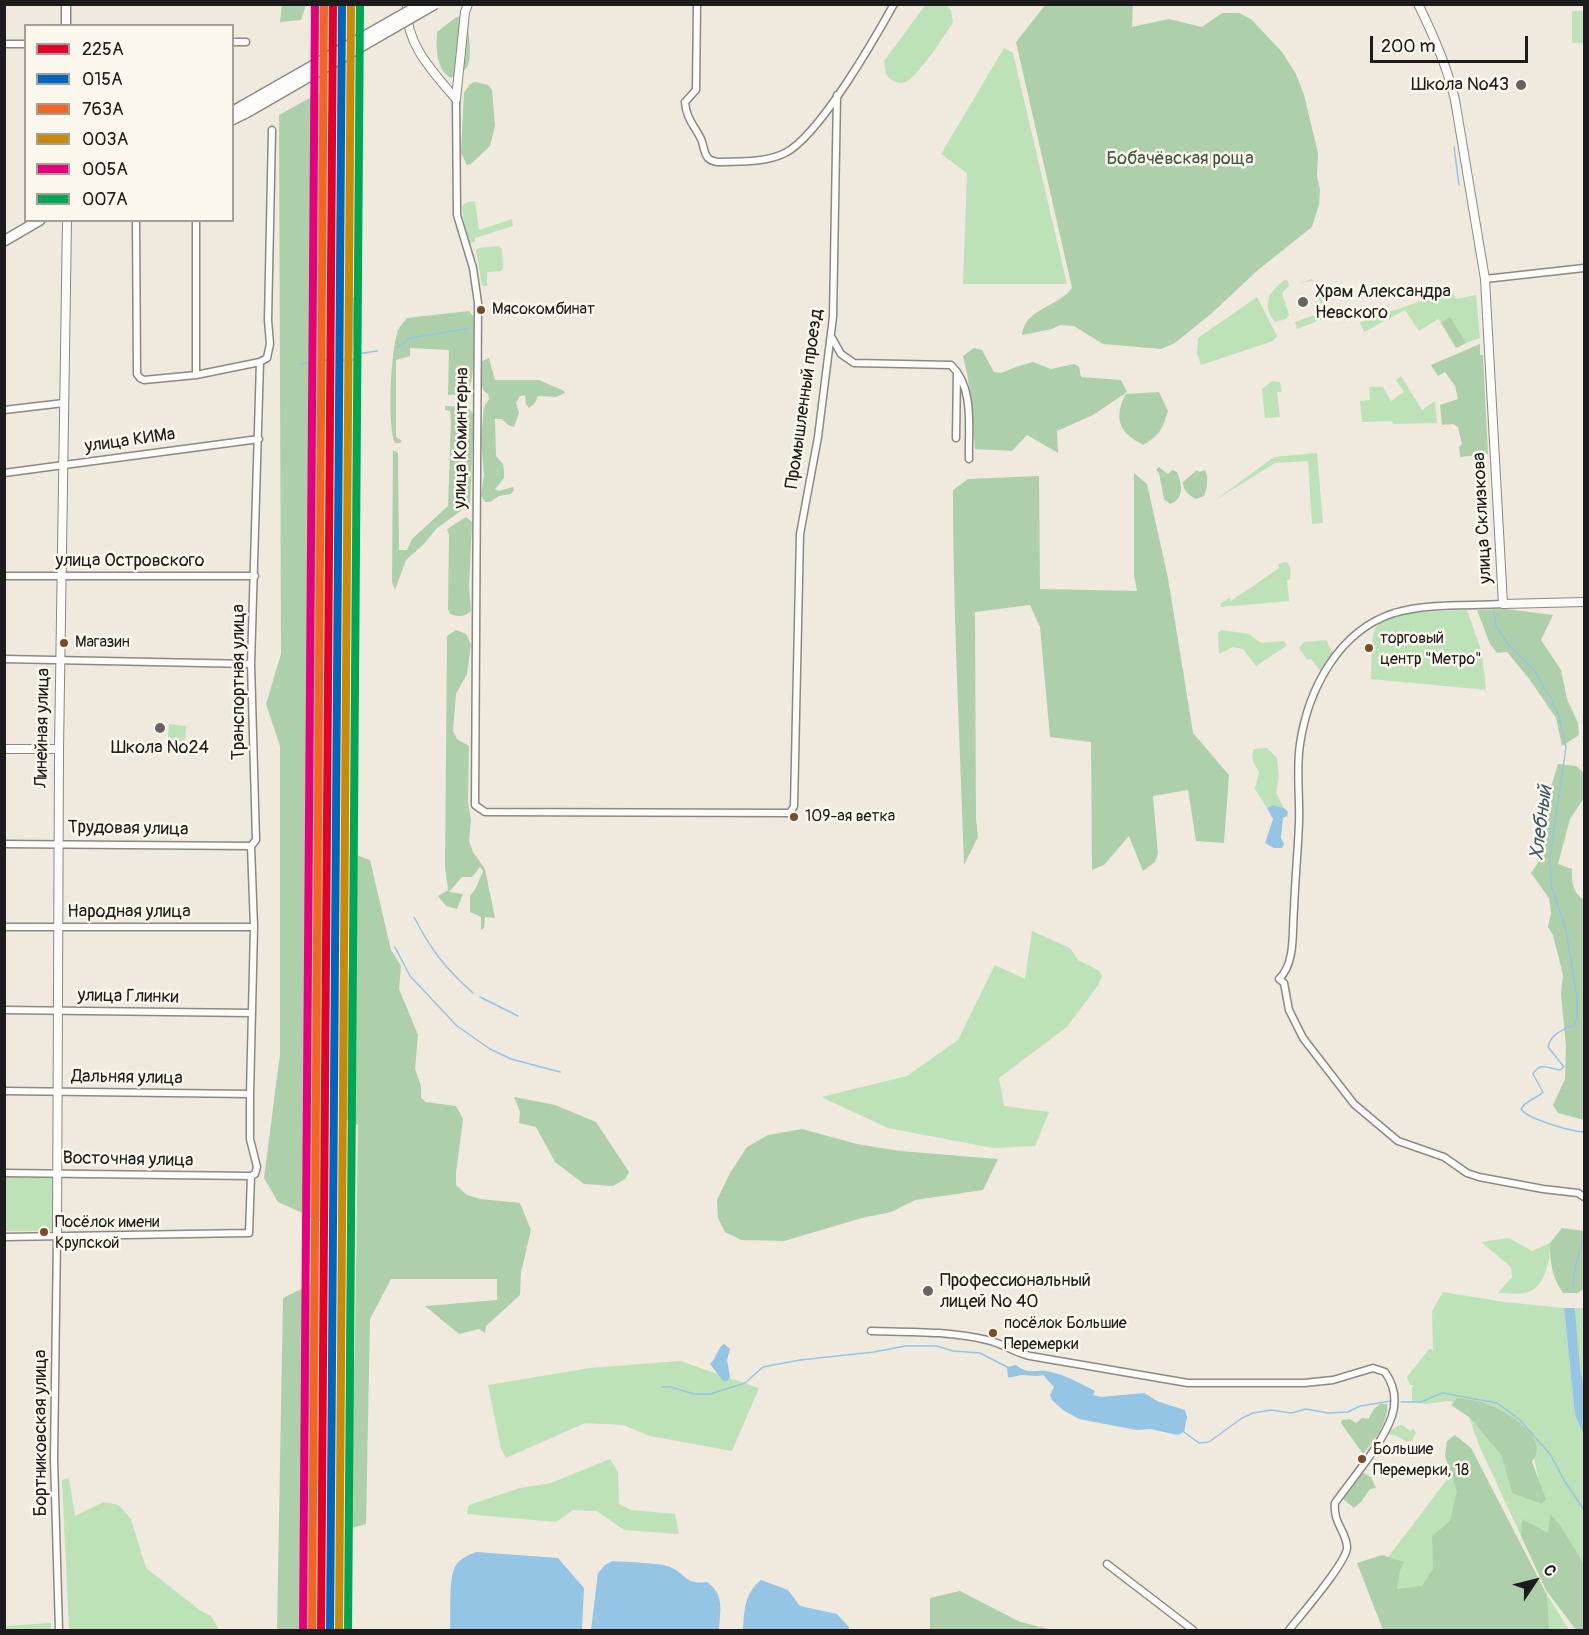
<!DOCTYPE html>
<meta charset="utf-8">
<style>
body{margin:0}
#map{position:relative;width:1589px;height:1635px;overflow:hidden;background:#efe9de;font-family:Pangolin,sans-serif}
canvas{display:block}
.frame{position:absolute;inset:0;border:6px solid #1c1c1c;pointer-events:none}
.legend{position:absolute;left:24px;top:24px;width:210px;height:198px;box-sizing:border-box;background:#fbf7ec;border:2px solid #a29f99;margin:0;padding:8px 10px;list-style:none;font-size:18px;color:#1c1c1c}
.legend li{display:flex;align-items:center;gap:12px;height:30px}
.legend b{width:30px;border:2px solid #a29f99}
.north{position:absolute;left:1505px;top:1551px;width:60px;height:60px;-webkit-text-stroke:4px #fbf7ec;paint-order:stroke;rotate:55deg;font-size:16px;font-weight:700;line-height:24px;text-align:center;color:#1c1c1c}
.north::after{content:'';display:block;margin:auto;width:21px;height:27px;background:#1c1c1c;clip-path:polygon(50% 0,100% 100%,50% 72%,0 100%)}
.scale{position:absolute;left:1370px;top:36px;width:158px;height:27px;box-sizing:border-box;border:3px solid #1c1c1c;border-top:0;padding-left:8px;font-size:18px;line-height:21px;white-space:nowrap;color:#1c1c1c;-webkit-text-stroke:4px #fbf7ec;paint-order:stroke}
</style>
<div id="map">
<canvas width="1589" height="1635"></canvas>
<div class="frame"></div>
<ul class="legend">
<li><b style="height:8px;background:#e4002b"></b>225А</li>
<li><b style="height:8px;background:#0065bd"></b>015А</li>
<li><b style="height:8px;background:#f26522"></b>763А</li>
<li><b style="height:8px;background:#cb8a06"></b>003А</li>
<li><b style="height:8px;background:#e5007d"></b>005А</li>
<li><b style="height:8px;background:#00a651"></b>007А</li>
</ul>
<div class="north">С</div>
<div class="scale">200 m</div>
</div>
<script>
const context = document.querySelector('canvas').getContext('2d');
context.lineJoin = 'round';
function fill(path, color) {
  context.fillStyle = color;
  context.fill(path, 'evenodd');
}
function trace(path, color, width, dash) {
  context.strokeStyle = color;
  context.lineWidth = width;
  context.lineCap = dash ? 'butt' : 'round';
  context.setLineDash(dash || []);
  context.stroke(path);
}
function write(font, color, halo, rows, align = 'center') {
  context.font = font + ' Pangolin,sans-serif';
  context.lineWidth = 5;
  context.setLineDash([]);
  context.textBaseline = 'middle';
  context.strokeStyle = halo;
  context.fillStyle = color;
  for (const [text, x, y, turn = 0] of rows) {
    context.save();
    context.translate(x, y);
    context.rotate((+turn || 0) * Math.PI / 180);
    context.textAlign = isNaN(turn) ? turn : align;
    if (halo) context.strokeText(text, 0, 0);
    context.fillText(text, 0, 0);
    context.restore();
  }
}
const green = new Path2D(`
 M926 4 946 5 951 10 953 22C947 33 916 78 906 82 898 85 891 81 886 74L884 61Z
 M1572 11H1584V43H1572Z
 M1004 48 1013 53 1067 284H963L967 173 941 154Z
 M475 201 479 230 512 219 513 226 475 238V242L470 243 466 236 462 206 468 202Z
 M499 246 502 249 503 269 501 271 487 272V286H484L482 285 476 250 479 248Z
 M1312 279 1317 285 1328 317 1297 329 1295 322 1323 312 1314 282 1312 281 1300 283Z
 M1285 280 1288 281 1289 286 1282 293 1289 315 1286 319 1275 322C1261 304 1269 291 1285 280Z
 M1453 290 1455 299 1476 295 1480 338 1466 343 1449 318 1441 323 1438 319 1419 331 1405 310 1364 332 1360 322Z
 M1257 297 1277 336 1273 341 1201 365 1197 353 1198 338Z
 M1401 376 1422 410 1435 401 1437 423 1393 424 1392 421 1362 422 1360 401 1370 400 1369 387H1383L1391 401 1404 392 1396 380Z
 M1272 381 1280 382 1282 392H1277L1280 417 1265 418 1262 389Z
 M1317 453 1323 523 1312 524 1308 461 1275 463 1214 501 1274 457Z
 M1286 562C1291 565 1291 573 1290 579L1287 580 1289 601 1221 607 1220 604 1229 598 1231 601 1279 568 1278 564Z
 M1467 610 1482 653 1486 690 1371 679C1372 667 1370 636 1376 627 1388 610 1448 611 1467 610Z
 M1221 630 1249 634 1258 641 1263 643 1283 641 1286 643V646L1256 666 1243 649 1233 647 1219 654 1218 633Z
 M1326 640 1333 654 1321 672 1311 659 1307 660 1299 648 1304 642Z
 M169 724 186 726 184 753 167 751Z
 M1267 748 1277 758 1279 777 1276 793 1284 808 1273 805 1267 808 1255 789 1259 772C1254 764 1250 758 1254 749Z
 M1032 931 1070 948 1078 960 1098 970 1102 975 1099 984 1067 1027 999 1078 1004 1106 1049 1112 1035 1146 993 1148 888 1128 821 1097 907 1076 958 1040 995 965 1025 979Z
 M5 1176H54V1231H5Z
 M1509 1238 1532 1251 1550 1243C1550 1260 1546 1286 1528 1292 1520 1295 1507 1293 1498 1293L1512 1277 1511 1267 1481 1242Z
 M1443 1292 1504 1302 1564 1308 1575 1415 1584 1436V1564L1559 1523 1550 1515 1548 1534 1523 1520 1521 1536 1478 1443 1469 1417 1501 1455 1512 1493 1540 1486 1534 1457 1486 1406 1448 1401 1426 1404 1412 1402V1388L1414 1385H1410L1407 1377 1430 1348 1433 1351 1432 1311Z
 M1574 1308H1584V1386L1580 1369Z
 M680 1361 759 1388 732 1451 650 1436 623 1425 585 1423 506 1458 501 1449 488 1385 590 1368Z
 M1400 1425 1404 1426 1410 1431 1413 1429 1416 1432 1412 1441 1407 1442 1397 1436 1387 1434 1389 1431Z
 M1471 1448 1547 1595 1569 1630H1393L1376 1573Z
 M610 1459 618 1472 619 1504 631 1510 675 1514 679 1534 624 1530 597 1511 573 1510 556 1522 467 1514 469 1505 520 1488 551 1483Z
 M69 1478 75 1516 104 1502 119 1505 131 1519 146 1568 201 1611 211 1616 219 1630H69L62 1480Z
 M51 1623V1630H5V1626Z`);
const forest = new Path2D(`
 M282 4H306V5L301 20 280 22Z
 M1046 4 1133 5 1132 27 1169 19 1202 27 1222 13H1239L1251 19 1282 52 1296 74 1304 95 1318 153 1317 177 1320 189 1319 205 1312 227 1258 270 1212 313 1175 343 1161 349 1103 344 1074 326 1060 325 1052 329 1022 335C1025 308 1057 308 1072 288L1016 42Z
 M460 16 468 23C468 35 473 55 467 67 464 72 456 75 451 78 436 70 436 47 437 32L455 18Z
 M475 82 488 85 492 90 495 126 490 146 471 164 467 165 461 153 464 93 470 84Z
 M324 90 322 1222 278 1202 264 1178 280 1054V746L266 704 281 654 279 115Z
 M469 311 474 317C472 335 478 382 465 394L448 395 449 350 410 348V356L396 360V437L402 441 400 443H395C387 425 391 349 398 330 400 326 404 322 407 318Z
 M1450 317 1466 343 1456 348 1441 323Z
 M1480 344V355H1483L1488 454 1460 457 1459 447 1462 444 1458 427 1453 424 1442 425 1440 405 1458 399 1455 386 1445 372 1438 376 1431 365Z
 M974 348 982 350 994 372 1001 373 1016 367 1033 362 1051 369 1074 364 1079 367 1081 377 1121 380 1127 392 1093 415 1057 431 1058 453 1027 435 1012 451 975 449 968 378 963 356Z
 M489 358 495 380H539L564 391 565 393 556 397 538 396 535 403 529 408 526 404 525 395 520 396 516 403 519 413 514 427 508 425 502 419H495L496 456 503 464 504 470V478L495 489 499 491 513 487 514 490 511 494 499 496 490 502H485L481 495 484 475 481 439 484 407 489 399 488 394C477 388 482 372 482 361Z
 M1159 392 1168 411C1162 430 1160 435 1143 445 1138 442 1131 438 1127 434 1115 422 1119 406 1126 394Z
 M445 406 468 407 474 415 470 504 436 529 424 544 406 560 395 590 392 582 393 450 398 453 399 550H407L412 539 448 506 451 421 450 411 445 410Z
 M1159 467 1168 474 1172 470 1177 472C1182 484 1185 499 1170 504L1164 499 1159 473 1156 470Z
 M1197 470 1199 472 1205 470C1209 477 1207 489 1204 496L1196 499C1189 495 1183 491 1183 482Z
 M1134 473 1147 484 1168 578 1193 733 1229 775 1224 843 1196 841 1188 790 1153 796 1158 854 1155 862 1143 871 1129 836 1104 865 1092 870 1091 742 1050 737 1040 627 1030 605 975 612 976 819 978 837 964 865C960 740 953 615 953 490L968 479 1039 476 1040 589 1137 591 1134 575Z
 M466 517 472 522 469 586 471 611C465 617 458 617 450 614L448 609 449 535 447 529Z
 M1506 609 1553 615 1541 640 1561 670 1567 699 1578 723 1579 735 1562 746 1556 718 1530 680 1507 652 1497 653 1490 644 1477 610Z
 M456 630 466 634 471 644 467 674 456 694 453 731 457 739 469 746 468 802 471 820 469 841 473 852 485 869 495 918 485 917 484 928 481 930V917L470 912V896L476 888 483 871 480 867 472 877H462L449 892 463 894 457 909 446 906 438 896 448 890 445 867 447 636Z
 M1558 764 1576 766 1584 773V798L1570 819 1558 864 1572 869C1571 882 1573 893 1584 900V1120L1558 1113 1553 1105 1565 1079 1566 1047 1561 994 1563 975 1553 935 1548 927 1551 913 1549 898 1531 873 1544 854 1538 829Z
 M354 854 370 860 391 950 401 966 399 989 418 1035 415 1069 421 1086V1098L426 1102 456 1106 463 1119 456 1173V1185L467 1195 480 1199 520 1203 531 1230 521 1272 520 1295 486 1326 485 1333 479 1329 459 1334 425 1306 497 1300V1279H391L370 1319 366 1524 348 1529 355 1343 358 1125 342 1118Z
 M514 1097 555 1105 596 1122 629 1172 625 1179 613 1186 584 1184 555 1162 536 1127 519 1123 520 1112Z
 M802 1129 857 1144 900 1151 998 1159 983 1190 915 1200 891 1212 862 1218 784 1241 741 1240 725 1232 718 1218 717 1200 730 1173 747 1147 768 1135Z
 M1562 1228 1584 1231V1289L1577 1293H1563C1552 1277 1550 1263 1550 1243Z
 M314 1283 319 1458 310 1630H277L283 1298Z
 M1457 1398C1465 1399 1473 1400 1481 1402 1497 1406 1533 1427 1536 1444 1538 1452 1536 1455 1532 1462L1546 1499 1542 1504 1512 1493 1501 1455 1469 1417 1451 1405Z
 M1380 1404H1387C1389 1422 1374 1441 1363 1454L1341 1423 1342 1420 1350 1419 1356 1423 1362 1418 1368 1419 1374 1409Z
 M1455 1435 1471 1448 1547 1595 1549 1630H1383L1357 1563 1382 1555 1404 1562 1400 1570 1397 1589 1422 1586 1433 1569 1432 1536 1450 1521 1457 1491 1445 1456 1447 1441Z
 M1362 1472 1371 1477 1376 1488 1370 1489 1361 1502 1354 1508 1342 1498 1352 1484 1359 1479V1474Z
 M1550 1514 1559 1523 1584 1564V1630H1576L1546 1590 1521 1536 1522 1519 1548 1533Z
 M960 1591 1020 1622 1053 1630H930V1598Z`);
const water = new Path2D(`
 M1273 805 1284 808 1288 812 1287 816 1283 818 1281 838 1284 844 1282 848H1274L1265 843 1273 819 1267 808Z
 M1564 1308H1574L1575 1311 1580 1369 1584 1386V1436L1575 1415Z
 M724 1344 730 1349 727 1360 730 1377 727 1381H723L710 1364C717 1358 717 1348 724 1344Z
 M1016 1365C1030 1376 1036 1368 1051 1372 1066 1375 1081 1384 1095 1391L1093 1395 1101 1397 1144 1393 1159 1402 1185 1410 1187 1417 1184 1432 1178 1435 1150 1429 1136 1430 1079 1419 1063 1410 1052 1400 1050 1395 1054 1387 1043 1375C1035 1377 1030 1375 1023 1375 1017 1375 1014 1378 1008 1377L1007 1367Z
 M476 1552 558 1558 584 1588 582 1630H450C451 1614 448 1577 456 1565 461 1558 469 1555 476 1552Z
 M613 1561C625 1562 662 1563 670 1567 687 1574 684 1585 707 1582 725 1595 720 1611 719 1630H591L598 1573 605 1565Z
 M761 1580 788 1590 800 1606 837 1614 849 1627V1630H743C744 1610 745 1593 761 1580Z`);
const stream = new Path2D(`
 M1454 147 1459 185
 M351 240 352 285
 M353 298 354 344 357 354
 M396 348 410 338 471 328
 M339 360H353L357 354 377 351
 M299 364 326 360
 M1494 610 1496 626 1508 644 1535 671 1558 713 1566 747 1550 857 1551 885 1566 930 1577 998V1018L1574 1025C1562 1030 1551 1034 1548 1047L1564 1067 1560 1070C1549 1069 1541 1061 1533 1074L1543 1092C1536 1099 1525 1101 1521 1109 1529 1120 1571 1131 1584 1132
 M414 917C431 950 445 968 473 993
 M395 947 410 976 457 1026 490 1049 511 1059 560 1072
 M480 997 518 1016
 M1573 1287 1575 1268 1584 1237
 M662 1387H671L694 1394H710L745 1383 763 1367 800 1360 874 1352 905 1346H937L953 1351 980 1353 1009 1368
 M1401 1402H1421L1442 1393 1497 1403 1519 1419 1550 1454 1564 1480 1584 1510
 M1184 1432 1199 1443 1209 1442 1242 1418 1253 1413 1271 1410 1291 1413 1306 1409 1328 1413 1348 1412 1360 1406 1391 1401`);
const minor = new Path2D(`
 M697 4 696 90 685 102C686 118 694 125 701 139 704 145 703 152 708 158 711 161 712 161 717 162 739 161 765 163 785 153 819 136 874 40 894 4
 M232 42H246
 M4 44H26
 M456 99 457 215 473 268 478 303 475 805 485 812 790 813 794 806 800 534 818 437 833 317 837 95
 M136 220 137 374 140 378 144 380 196 375 260 362
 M1485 279 1584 268
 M832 338 841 354 854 363 951 365C975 388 968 429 969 459
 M196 375V220
 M4 410 64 403
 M956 438 957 372
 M4 473 259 439
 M4 576H255
 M1503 604C1467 606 1428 603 1394 613 1338 631 1308 690 1300 744 1296 770 1300 797 1299 822 1298 851 1295 880 1294 909 1292 930 1296 963 1279 979L1284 983 1289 1010 1303 1038 1354 1104 1398 1141 1444 1157 1467 1173 1479 1177 1543 1189 1578 1193 1584 1197
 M4 659 251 664
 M4 844 251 846
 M4 927H254
 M4 1010 252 1013
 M4 1091 250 1094
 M4 1173 251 1176
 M57 1236 54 1459 59 1630
 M4 1237 249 1233 251 1176 255 1174 257 1167 250 1139V1094L254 927 251 846 256 840 251 664 260 362 267 358 270 344 268 320 272 130
 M871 1331C910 1332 949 1331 987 1340 1002 1343 1015 1353 1030 1356L1188 1383H1304L1333 1380 1373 1368 1385 1372C1394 1385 1397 1400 1392 1416 1383 1443 1352 1479 1335 1503 1333 1524 1346 1530 1347 1547 1348 1561 1300 1616 1289 1630
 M1107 1564 1193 1630`);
const tertiary = new Path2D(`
 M407 4C404 43 433 72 456 99
 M1418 4C1434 36 1447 66 1455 100L1485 279 1503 604 1584 602
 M456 99 465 12 468 4
 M4 749H59
 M57 1236 59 749 67 220`);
const secondary = new Path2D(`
 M66 4V26`);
const primary = new Path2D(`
 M232 112 242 106
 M232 120 246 113
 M4 241 40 220`);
const primaryBridge = new Path2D(`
 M242 106 421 4
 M246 113 435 4`);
const rail1 = new Path2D(`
 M321 1630 333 4`);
const rail2 = new Path2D(`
 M330 1630 342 4`);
const rail3 = new Path2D(`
 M312 1630 324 4`);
const rail4 = new Path2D(`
 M339 1630 351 4`);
const rail5 = new Path2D(`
 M303 1630 315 4`);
const rail6 = new Path2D(`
 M348 1630 360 4`);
const markers = [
 [1521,85,6,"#666460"],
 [1303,302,6,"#666460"],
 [481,310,5,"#7a4b2a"],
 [64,643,5,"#7a4b2a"],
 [1369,648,5,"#7a4b2a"],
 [160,728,6,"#666460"],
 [794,817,5,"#7a4b2a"],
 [44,1232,5,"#7a4b2a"],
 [928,1291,6,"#666460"],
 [993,1333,5,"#7a4b2a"],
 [1362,1459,5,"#7a4b2a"]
];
const busNames = [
 ["Мясокомбинат",492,310],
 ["торговый",1380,639],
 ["центр \"Метро\"",1380,660],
 ["Магазин",75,643],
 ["109-ая ветка",805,817],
 ["Посёлок имени",55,1223],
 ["Крупской",55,1244],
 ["посёлок Большие",1004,1324],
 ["Перемерки",1004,1345],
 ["Большие",1373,1450],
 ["Перемерки, 18",1373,1471]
];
const poiNames = [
 ["Школа №43",1509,85,"right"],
 ["Храм Александра",1315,292],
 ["Невского",1315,313],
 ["Школа №24",160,748,"center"],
 ["Профессиональный",940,1281],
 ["лицей № 40",940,1302]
];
const parkNames = [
 ["Бобачёвская роща",1180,159]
];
const streetNames = [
 ["Промышленный проезд",805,399,-82],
 ["улица Коминтерна",462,438,-89],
 ["улица КИМа",130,441,-8],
 ["улица Склизкова",1483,518,-93],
 ["улица Островского",130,561],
 ["Транспортная улица",239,682,-90],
 ["Линейная улица",43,728,-89],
 ["Трудовая улица",128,829,1],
 ["Народная улица",129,912],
 ["улица Глинки",128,997,1],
 ["Дальняя улица",127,1078,1],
 ["Восточная улица",128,1160,1],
 ["Бортниковская улица",41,1433,-90]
];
const waterNames = [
 ["Хлебный",1542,823,-83]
];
fill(green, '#bde2b7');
fill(forest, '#add0aa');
fill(water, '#95c5e4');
trace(stream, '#95c5e4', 1.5);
trace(minor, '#8c8984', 9);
trace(tertiary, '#8c8984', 10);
trace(secondary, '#8c8984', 11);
trace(primary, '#8c8984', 12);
trace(minor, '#fdfcfa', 6);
trace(tertiary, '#fdfcfa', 8);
trace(secondary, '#fdfcfa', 8);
trace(primary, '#fdfcfa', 9);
trace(primaryBridge, '#8c8984', 12, []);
trace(primaryBridge, '#fdfcfa', 9);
trace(rail1, '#e4002b', 8);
trace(rail2, '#0065bd', 8);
trace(rail3, '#f26522', 8);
trace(rail4, '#cb8a06', 8);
trace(rail5, '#e5007d', 8);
trace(rail6, '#00a651', 8);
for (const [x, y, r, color] of markers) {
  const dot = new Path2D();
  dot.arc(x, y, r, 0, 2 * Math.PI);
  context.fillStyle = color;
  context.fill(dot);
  trace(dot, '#fbf7ec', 2);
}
write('16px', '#1c1c1c', '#fbf7ec', busNames, 'left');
write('18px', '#1c1c1c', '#fbf7ec', poiNames, 'left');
write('18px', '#405641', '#fbf7ec', parkNames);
write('18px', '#1c1c1c', '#fbf7ec', streetNames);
write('italic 20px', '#3d5a6d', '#fbf7ec', waterNames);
</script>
